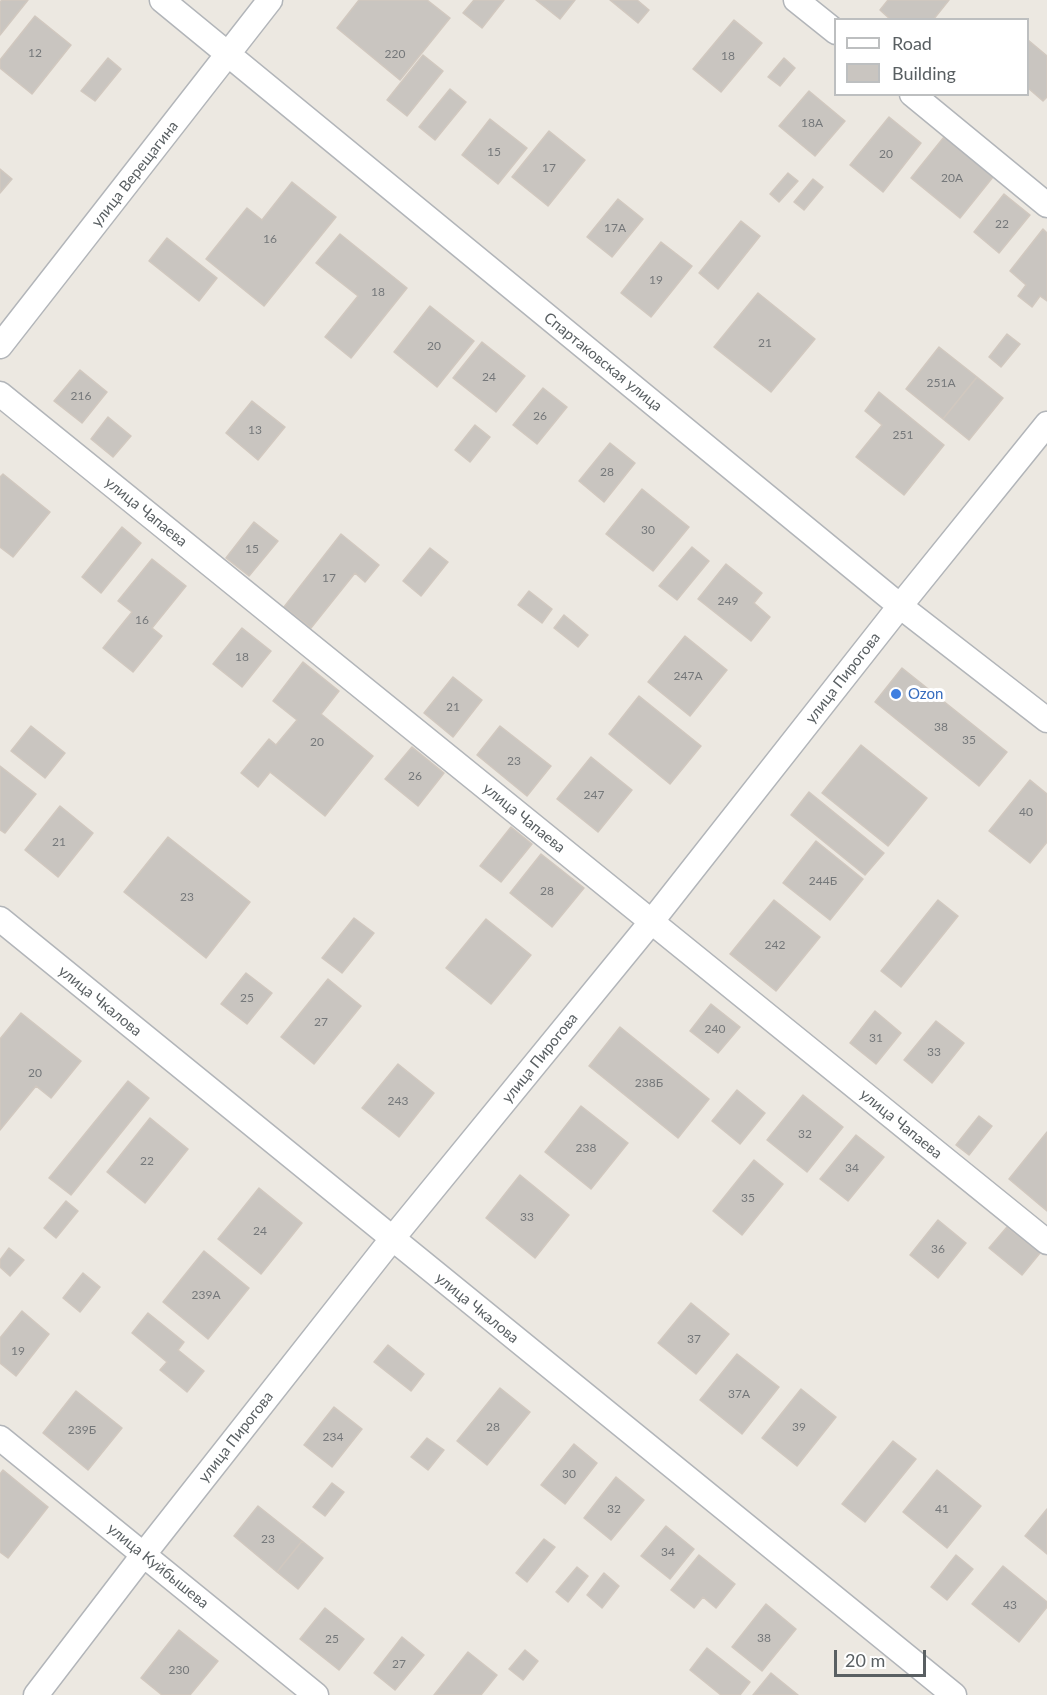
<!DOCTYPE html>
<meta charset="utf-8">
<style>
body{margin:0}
#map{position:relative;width:1047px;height:1695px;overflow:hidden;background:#ece8e1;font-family:Lato,sans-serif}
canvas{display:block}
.legend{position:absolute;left:834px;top:18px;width:195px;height:78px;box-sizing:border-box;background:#fff;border:2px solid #bdbfc0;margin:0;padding:8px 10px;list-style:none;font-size:18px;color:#595f62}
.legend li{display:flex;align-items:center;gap:12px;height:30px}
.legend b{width:30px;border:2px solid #bdbfc0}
.scale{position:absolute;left:834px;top:1650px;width:92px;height:27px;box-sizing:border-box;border:3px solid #595f62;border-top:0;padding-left:8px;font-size:18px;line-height:21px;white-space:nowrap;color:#595f62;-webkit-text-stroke:4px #fff;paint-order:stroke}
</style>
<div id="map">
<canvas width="1047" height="1695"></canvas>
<ul class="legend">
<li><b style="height:8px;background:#fff"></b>Road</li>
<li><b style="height:16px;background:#c9c5c0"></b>Building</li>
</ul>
<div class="scale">20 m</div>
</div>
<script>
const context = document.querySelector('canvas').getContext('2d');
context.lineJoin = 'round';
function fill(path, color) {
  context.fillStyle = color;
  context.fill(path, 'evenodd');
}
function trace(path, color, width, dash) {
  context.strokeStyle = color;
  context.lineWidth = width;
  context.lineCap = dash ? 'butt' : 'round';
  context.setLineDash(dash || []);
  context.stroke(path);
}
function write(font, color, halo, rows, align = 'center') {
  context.font = font + ' Lato,sans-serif';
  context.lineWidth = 6;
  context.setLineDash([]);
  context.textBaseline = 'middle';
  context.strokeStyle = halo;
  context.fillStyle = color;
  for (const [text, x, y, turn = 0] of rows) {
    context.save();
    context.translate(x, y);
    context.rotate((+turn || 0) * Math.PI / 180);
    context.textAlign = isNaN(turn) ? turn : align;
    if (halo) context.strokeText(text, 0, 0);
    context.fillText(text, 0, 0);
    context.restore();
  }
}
const building = new Path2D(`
 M2 0H28L0 35V2Z
 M359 0H427L450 18 400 80 337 28Z
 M474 0H504L482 28 463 13Z
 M536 0H575L560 19Z
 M610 0H637L649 10 638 23Z
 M888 0H949L933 20H891L880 10Z
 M35 16 71 45 32 94 0 68V60Z
 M734 20 762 43 721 92 693 69Z
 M1028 40 1047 56V97L1043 101 1028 88Z
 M423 55 443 71 407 116 387 100Z
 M108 58 121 69 95 101 81 91Z
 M784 58 795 68 780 86 768 77Z
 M450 89 466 102 435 140 419 127Z
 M809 91 845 121 815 156 779 126Z
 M889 117 921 143 883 192 850 165Z
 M490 119 527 148 498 184 462 155Z
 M549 131 585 160 548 206 512 177Z
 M944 137 993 177 960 218 911 178Z
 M0 169 12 179 0 193Z
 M788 173 798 181 779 202 770 194Z
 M813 179 823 187 804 210 794 202Z
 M292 182 336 217 264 306 206 259 247 208 262 220Z
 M1004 194 1030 215 999 253 974 232Z
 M618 199 643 219 612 257 587 237Z
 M741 221 760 236 718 289 699 273Z
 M1043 229 1047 233V301L1040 296 1032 307 1018 296 1026 285 1010 271Z
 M340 234 407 288 351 358 325 337 358 296 316 263Z
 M167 238 217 278 199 301 149 261Z
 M661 242 692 266 651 317 621 293Z
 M758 293 815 339 771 392 714 347Z
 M430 306 474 341 437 387 394 352Z
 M1007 334 1020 344 1001 367 989 357Z
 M482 342 525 376 496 412 453 378Z
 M939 347 977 377 943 419 906 389Z
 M80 370 107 392 82 423 54 401Z
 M977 377 1003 398 969 440 943 419Z
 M543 388 567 407 537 444 513 425Z
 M879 392 944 445 904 495 856 457 882 425 865 411Z
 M252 401 285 427 258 460 226 433Z
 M108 417 131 436 113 457 91 439Z
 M475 425 490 437 470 462 455 450Z
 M610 443 635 463 604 502 579 481Z
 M3 474 50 512 13 557 0 547V477Z
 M642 489 689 527 653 571 606 534Z
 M254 522 278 541 249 576 226 558Z
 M122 527 141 543 101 593 82 577Z
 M341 534 379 565 365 582 355 573 311 628 284 607Z
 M692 547 709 561 677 600 659 586Z
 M430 548 448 562 421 596 403 581Z
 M152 559 186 586 152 628 162 636 133 672 103 648 132 612 118 601Z
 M726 564 762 593 754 603 770 617 751 641 698 599Z
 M529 591 552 609 542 623 518 605Z
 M564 615 588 635 578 647 554 628Z
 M242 628 271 651 242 687 213 664Z
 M685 636 727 670 690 716 648 682Z
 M303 662 339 691 321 714 373 756 325 816 270 772 258 787 241 773 269 739 276 745 297 720 273 701Z
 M902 668 1007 752 979 786 875 702Z
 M453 677 482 700 453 737 424 713Z
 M639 696 701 746 670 784 609 734Z
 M31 726 65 753 45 778 11 751Z
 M500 726 551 766 527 796 477 755Z
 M861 745 927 798 888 846 822 793Z
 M412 747 444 773 418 806 385 779Z
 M591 757 632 790 598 832 557 799Z
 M0 766 36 794 5 833 0 830Z
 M1030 780 1047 794V842L1030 863 989 831Z
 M809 792 884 853 865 875 791 815Z
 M60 806 93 833 58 877 25 850Z
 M511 827 532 844 501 882 480 866Z
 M168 837 250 902 206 958 124 892Z
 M816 841 863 879 830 920 783 883Z
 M541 854 584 888 552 927 510 893Z
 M774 900 820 937 776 991 730 954Z
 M938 900 958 916 901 987 881 971Z
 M354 918 374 933 342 973 322 958Z
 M486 919 531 955 491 1004 446 968Z
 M246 973 272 993 247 1024 221 1004Z
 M328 979 361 1006 314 1064 281 1037Z
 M711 1004 740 1027 718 1053 690 1031Z
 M875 1011 901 1033 876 1064 850 1043Z
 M21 1013 81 1061 51 1098 36 1086 0 1130V1039Z
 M936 1021 964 1043 932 1083 904 1060Z
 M620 1027 709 1099 678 1138 589 1066Z
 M398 1064 434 1093 399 1137 362 1108Z
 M128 1081 149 1098 71 1195 49 1178Z
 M737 1090 765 1113 740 1144 712 1121Z
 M803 1095 843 1127 807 1172 767 1140Z
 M581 1106 628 1143 591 1189 545 1152Z
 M979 1116 992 1126 969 1155 956 1145Z
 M150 1118 188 1149 145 1203 107 1172Z
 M1047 1132V1211L1009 1179Z
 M856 1135 884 1157 848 1201 820 1179Z
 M754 1160 783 1184 742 1235 713 1211Z
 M520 1175 569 1215 535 1258 486 1218Z
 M259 1188 302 1223 261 1274 218 1239Z
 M66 1201 78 1211 56 1238 44 1228Z
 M938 1220 966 1243 938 1278 910 1255Z
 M1007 1227 1040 1253 1022 1275 989 1248Z
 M9 1248 24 1260 10 1276 0 1267V1260Z
 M204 1251 249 1288 208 1339 163 1302Z
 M83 1273 100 1287 80 1312 63 1298Z
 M691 1303 729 1334 696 1374 658 1343Z
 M22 1311 49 1334 16 1376 0 1363V1338Z
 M148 1313 184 1342 178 1350 204 1371 187 1392 160 1370 167 1362 132 1333Z
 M388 1345 424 1374 411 1391 374 1362Z
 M737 1354 779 1387 742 1434 700 1400Z
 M500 1388 530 1412 487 1465 457 1441Z
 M801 1389 836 1417 797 1466 762 1438Z
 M76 1391 122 1428 88 1470 43 1433Z
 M334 1407 362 1429 332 1467 304 1445Z
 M427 1438 444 1450 428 1470 411 1457Z
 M893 1441 916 1459 865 1522 842 1504Z
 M574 1444 597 1463 565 1504 541 1485Z
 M3 1470 48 1507 8 1558 0 1552V1474Z
 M937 1470 981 1506 947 1548 903 1512Z
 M616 1477 644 1500 611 1540 584 1518Z
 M332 1483 344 1492 325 1516 313 1507Z
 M258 1506 302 1541 277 1572 234 1536Z
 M1047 1509V1554L1025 1536Z
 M666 1526 694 1549 670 1579 641 1556Z
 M544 1539 555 1547 527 1582 516 1573Z
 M302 1541 323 1558 298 1589 277 1572Z
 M699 1555 735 1584 716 1608 703 1597 694 1608 671 1590Z
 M956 1555 973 1569 947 1600 931 1587Z
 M1003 1566 1047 1602V1607L1019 1642 972 1604Z
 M577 1567 588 1576 568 1602 556 1592Z
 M604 1573 619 1586 602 1608 587 1595Z
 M766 1604 796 1629 762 1671 732 1647Z
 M325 1608 364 1639 339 1670 300 1639Z
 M179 1630 218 1661 190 1695H162L141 1678Z
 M402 1637 424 1655 395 1690 374 1673Z
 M707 1648 750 1682 740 1695H721L690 1670Z
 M525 1650 538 1661 523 1680 509 1669Z
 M468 1652 497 1675 481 1695H434Z
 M771 1673 798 1695H753Z`);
const street = new Path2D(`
 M162 0 900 606 1047 720
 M796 0 836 32
 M912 94 1047 205
 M0 346 270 0
 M0 394 1047 1242
 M0 919 954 1695
 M0 1438 316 1695
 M36 1695 144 1554 392 1239 652 921 900 606 1047 424`);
const markers = [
 [896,694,6,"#3f7fe0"]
];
const numberNames = [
 ["12",35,53],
 ["220",395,54],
 ["18",728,56],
 ["18А",812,123],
 ["15",494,152],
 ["20",886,154],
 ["17",549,168],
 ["20А",952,178],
 ["22",1002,224],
 ["17А",615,228],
 ["16",270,239],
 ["19",656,280],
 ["18",378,292],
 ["21",765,343],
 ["20",434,346],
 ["24",489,377],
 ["251А",941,383],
 ["216",81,396],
 ["26",540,416],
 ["13",255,430],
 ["251",903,435],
 ["28",607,472],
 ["30",648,530],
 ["15",252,549],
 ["17",329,578],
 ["249",728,601],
 ["16",142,620],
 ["18",242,657],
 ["247А",688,676],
 ["21",453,707],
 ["38",941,727],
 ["35",969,740],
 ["20",317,742],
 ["23",514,761],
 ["26",415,776],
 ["247",594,795],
 ["40",1026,812],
 ["21",59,842],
 ["244Б",823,881],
 ["28",547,891],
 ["23",187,897],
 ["242",775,945],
 ["25",247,998],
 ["27",321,1022],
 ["240",715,1029],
 ["31",876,1038],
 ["33",934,1052],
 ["20",35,1073],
 ["238Б",649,1083],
 ["243",398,1101],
 ["32",805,1134],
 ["238",586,1148],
 ["22",147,1161],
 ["34",852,1168],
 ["35",748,1198],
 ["33",527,1217],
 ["24",260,1231],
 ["36",938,1249],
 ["239А",206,1295],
 ["37",694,1339],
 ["19",18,1351],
 ["37А",739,1394],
 ["28",493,1427],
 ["39",799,1427],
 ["239Б",82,1430],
 ["234",333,1437],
 ["30",569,1474],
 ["32",614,1509],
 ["41",942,1509],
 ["23",268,1539],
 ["34",668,1552],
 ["43",1010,1605],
 ["38",764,1638],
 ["25",332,1639],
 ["27",399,1664],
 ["230",179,1670]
];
const streetNames = [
 ["улица Верещагина",135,174,-52],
 ["Спартаковская улица",603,362,39],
 ["улица Чапаева",146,512,39],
 ["улица Пирогова",843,678,-52],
 ["улица Чапаева",524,818,39],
 ["улица Чкалова",100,1001,39],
 ["улица Пирогова",540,1058,-51],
 ["улица Чапаева",901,1124,39],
 ["улица Чкалова",477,1308,39],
 ["улица Пирогова",236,1437,-52],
 ["улица Куйбышева",158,1566,39]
];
const shopNames = [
 ["Ozon",908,694]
];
fill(building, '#c9c5c0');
trace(building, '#d1c8bf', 1.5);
trace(street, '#b2b5b9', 27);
trace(street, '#fff', 24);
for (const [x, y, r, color] of markers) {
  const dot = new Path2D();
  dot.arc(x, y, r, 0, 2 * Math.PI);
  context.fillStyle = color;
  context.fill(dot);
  trace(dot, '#fff', 2);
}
write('12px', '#75787a', null, numberNames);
write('15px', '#595f62', '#fff', streetNames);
write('15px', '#366cbe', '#fff', shopNames, 'left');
</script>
